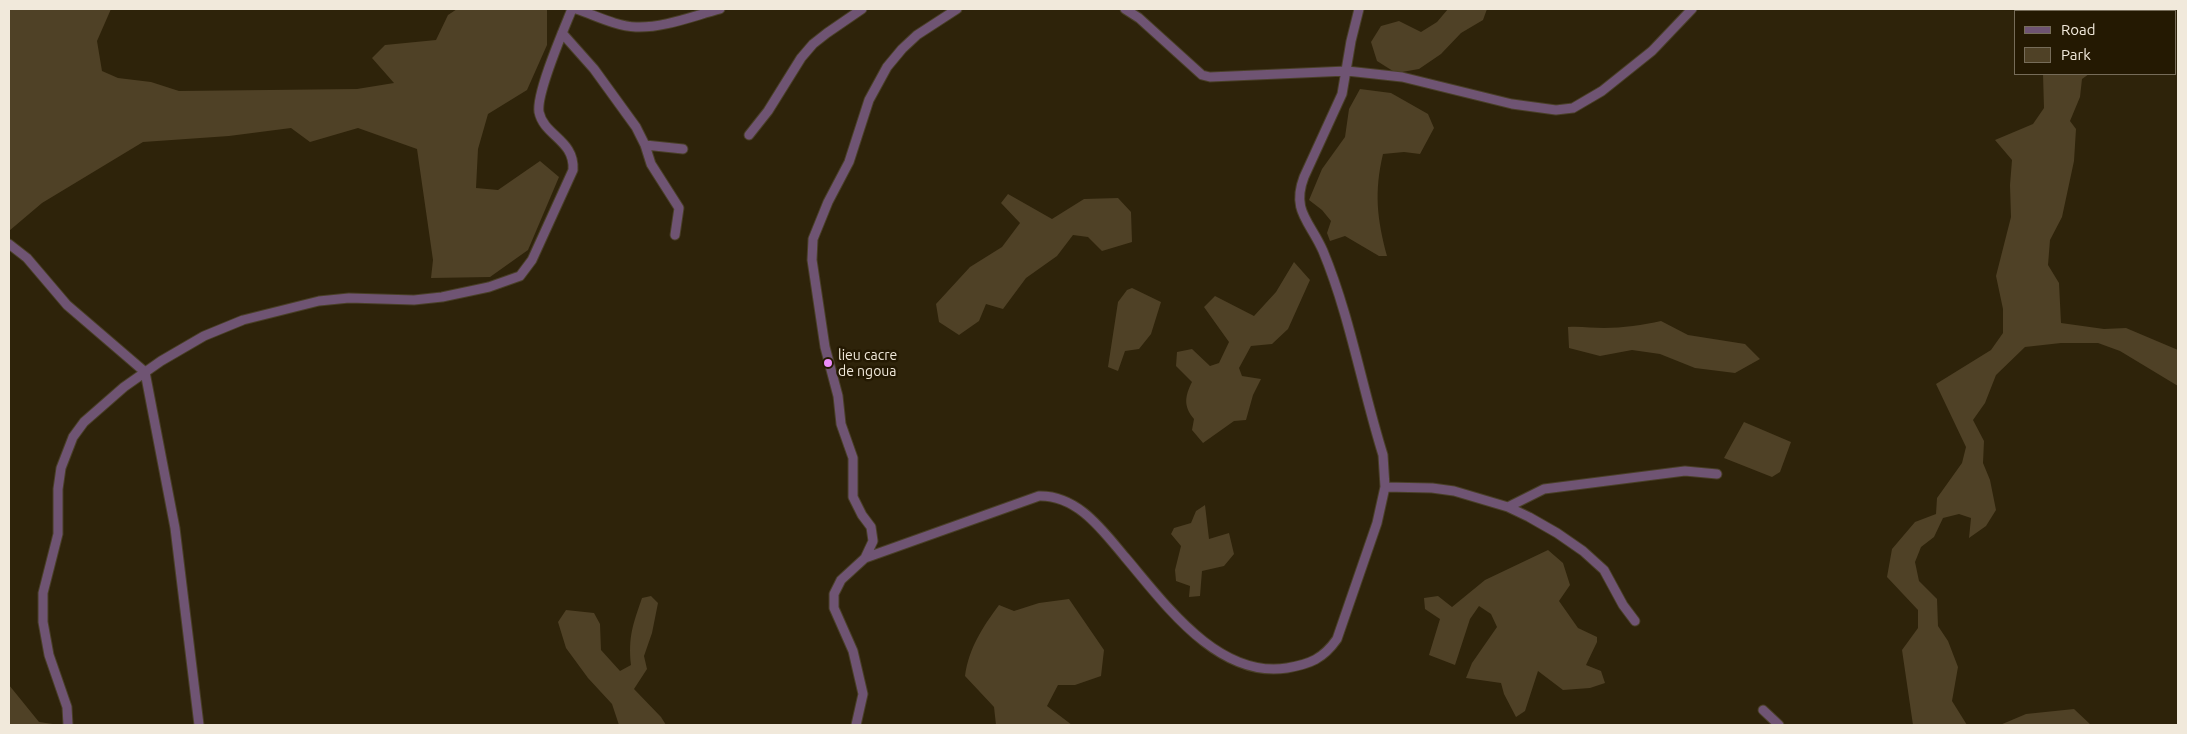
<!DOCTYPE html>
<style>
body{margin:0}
#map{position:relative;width:2187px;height:734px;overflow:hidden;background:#2e230a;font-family:Ubuntu,sans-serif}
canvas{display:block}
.frame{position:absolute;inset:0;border:10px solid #f1e9db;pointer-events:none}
.legend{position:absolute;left:2014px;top:10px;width:162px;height:65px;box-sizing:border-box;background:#241902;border:1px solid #766c59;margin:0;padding:6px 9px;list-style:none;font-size:15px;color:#f1e9db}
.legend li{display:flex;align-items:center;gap:10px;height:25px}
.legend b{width:25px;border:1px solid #766c59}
</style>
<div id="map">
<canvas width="2187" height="734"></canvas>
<div class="frame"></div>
<ul class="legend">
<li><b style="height:6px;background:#6f5473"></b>Road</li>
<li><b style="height:14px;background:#4f4126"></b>Park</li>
</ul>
</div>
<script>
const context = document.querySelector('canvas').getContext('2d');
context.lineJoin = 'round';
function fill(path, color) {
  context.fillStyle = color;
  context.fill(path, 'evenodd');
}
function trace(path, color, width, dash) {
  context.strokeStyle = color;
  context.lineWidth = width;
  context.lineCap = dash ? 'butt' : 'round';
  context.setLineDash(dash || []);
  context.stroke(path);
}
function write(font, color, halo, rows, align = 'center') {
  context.font = font + ' Ubuntu,sans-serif';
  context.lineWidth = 5;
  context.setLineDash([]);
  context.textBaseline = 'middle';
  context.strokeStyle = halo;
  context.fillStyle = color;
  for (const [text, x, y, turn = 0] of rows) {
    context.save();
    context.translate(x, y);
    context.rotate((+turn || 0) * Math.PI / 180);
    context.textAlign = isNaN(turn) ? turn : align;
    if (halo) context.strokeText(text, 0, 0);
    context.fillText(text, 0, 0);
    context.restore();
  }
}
const green = new Path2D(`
 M9 9H111L97 41 102 71 118 78 151 82 179 91 357 89 394 83 372 58 385 45 436 40 448 15 457 9H547V45L527 90 488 114 478 149 476 188 498 190 540 161 559 177 528 250 490 277 431 278 433 260 417 149 358 128 310 142 291 128 229 136 143 142 42 203 9 231Z
 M1448 9H1487L1483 20 1461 33 1441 54 1419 69 1396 73 1377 61 1371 42 1381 26 1399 21 1421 32 1437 22Z
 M2043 74H2089L2082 79 2080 97 2070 121 2076 129 2074 161 2062 217 2050 240 2048 265 2059 283 2061 323 2104 329 2126 328 2178 350V386L2120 351 2098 343H2061L2025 347 1996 375 1985 403 1973 420 1984 441 1983 463 1990 480 1996 510 1986 526 1969 538 1971 518 1959 514 1943 518 1934 537 1921 547 1915 562 1919 581 1937 599 1938 626 1948 641 1958 667 1952 701 1967 725H1913L1902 650 1918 628V610L1887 577 1892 549 1915 522 1936 514 1937 498 1962 463 1966 447 1936 384 1991 350 2003 333V309L1996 276 2011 217 2010 185 2012 160 1995 140 2033 124 2044 108Z
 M1360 89 1391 93 1428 114 1434 128 1420 154 1404 152 1383 154C1374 192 1377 219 1387 256H1379L1345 236 1330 241 1327 233 1331 221 1322 210 1309 200 1322 169 1345 137 1349 109Z
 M1008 194 1052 219 1084 199 1118 198 1131 212 1132 242 1102 251 1088 237 1073 235 1057 256 1026 278 1003 309 986 304 979 321 959 335 939 322 936 304 970 267 1002 247 1020 223 1001 203Z
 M1294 262 1310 280 1288 329 1272 344 1251 346 1239 368 1242 376 1261 379 1253 395 1246 420 1234 421 1203 443 1192 430 1194 419C1183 406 1185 396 1192 382L1176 366 1177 352 1192 349 1210 366 1219 363 1229 342 1204 307 1215 296 1254 316 1276 292Z
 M1132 288 1161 302 1151 334 1139 349 1125 351 1118 371 1108 367 1118 302 1127 290Z
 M1661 321 1688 335 1745 344 1760 359 1735 373 1695 368 1660 354 1632 350 1600 356 1569 348 1568 327C1580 326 1592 328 1604 328 1623 328 1643 325 1661 321Z
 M1744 422 1791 442 1780 472 1772 477 1724 458Z
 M1205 505 1209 539 1229 533 1234 554 1224 566 1202 571 1200 596 1189 597 1190 586 1176 581 1175 570 1181 546 1171 534 1174 528 1191 523 1196 511Z
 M1548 550 1563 563 1570 585 1559 601 1578 628 1597 637V642L1586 665 1601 671 1605 683 1590 688 1563 690 1538 671 1525 711 1516 717 1504 694 1501 683 1466 678 1472 663 1497 627 1491 614 1479 606 1470 619 1455 665 1429 655 1440 619 1425 609 1424 598 1438 596 1452 607 1485 580Z
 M651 596 658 603 652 633 644 656 647 669 634 689 661 717 666 725H619L612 704 588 678 566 648 558 622 566 610 594 613 600 624 601 650 620 671 631 665C628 637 633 624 642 598Z
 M1069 599 1104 650 1101 676 1075 685H1058L1047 706 1072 725H996L994 707 965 676C969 648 982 628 999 605L1014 611 1039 603Z
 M9 685 39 722 60 725H9Z
 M2074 709 2091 725H2000L2026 714Z`);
const minor = new Path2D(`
 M576 9C595 15 615 26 636 27 664 28 693 16 720 9
 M1125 9 1139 18 1202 75 1210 77 1347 71 1402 77 1512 104 1556 110 1573 108 1602 91 1652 51 1692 9
 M562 33 594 69 636 127 645 145 651 164 679 208 675 235
 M749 135 768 111 801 58 813 44 827 33 862 9
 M645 145 683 149
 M9 244 27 258 67 305 145 372 175 528 199 725
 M1385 487 1432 488 1454 491 1508 507 1529 517 1557 533 1583 551 1604 570 1623 605 1635 621
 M1508 507 1544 489 1685 471 1717 474
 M865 558 873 541 871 527 862 515 853 497V458L841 424 838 396 825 347 812 260 813 239 828 202 849 162 869 100 887 67 902 49 917 35 957 9
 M1763 710 1779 725
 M68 725 67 707 49 655 43 622V593L58 534V489L61 468 73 437 84 422 124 387 161 361 204 336 243 320 319 301 349 298 414 300 442 297 489 287 520 276 532 260 573 170C575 140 544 136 539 112 536 93 564 29 572 9
 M856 725 863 694 853 651 834 608V594L841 580 865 558 1039 496C1078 495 1103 531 1125 557 1165 604 1218 679 1287 668 1310 664 1323 659 1337 639L1377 523 1385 487 1383 455C1362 388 1350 316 1323 251 1310 221 1291 211 1304 177L1342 94 1351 41 1359 9`);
const markers = [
 [828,363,5,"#ec8cfa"]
];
const poiNames = [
 ["lieu cacre",838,355],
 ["de ngoua",838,371]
];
fill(green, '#4f4126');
trace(minor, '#493f27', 11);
trace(minor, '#6f5473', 9);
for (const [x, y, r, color] of markers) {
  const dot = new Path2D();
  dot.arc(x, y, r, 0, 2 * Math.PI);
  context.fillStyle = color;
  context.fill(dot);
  trace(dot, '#241902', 2);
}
write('14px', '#f1e9db', '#241902', poiNames, 'left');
</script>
